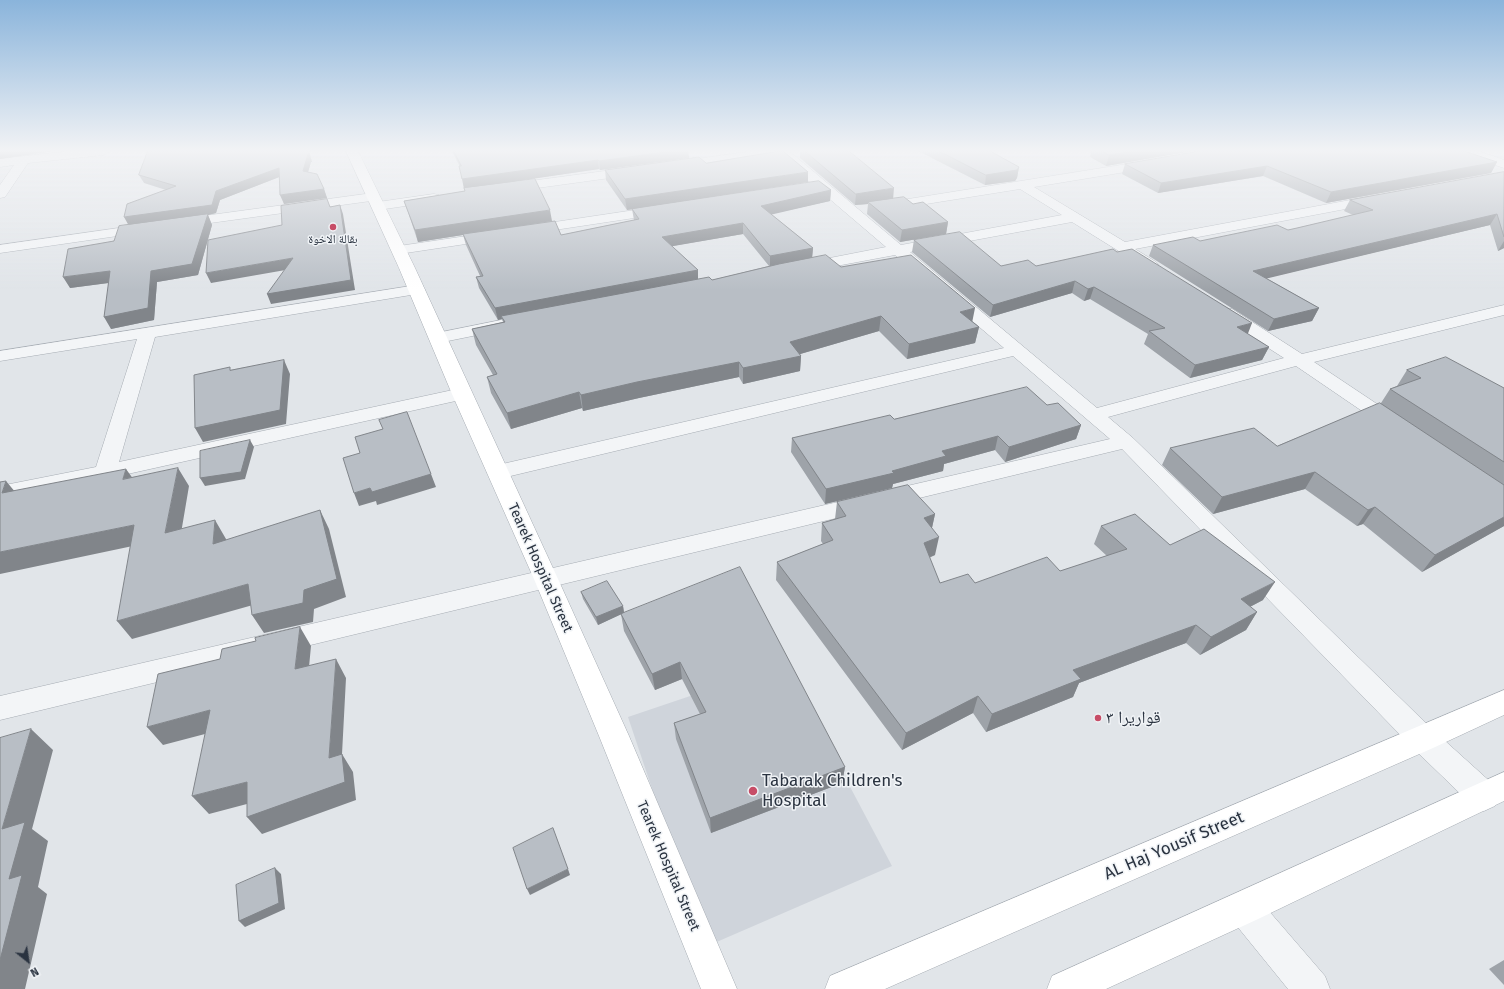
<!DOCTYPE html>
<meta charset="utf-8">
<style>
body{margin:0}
#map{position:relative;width:1504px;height:989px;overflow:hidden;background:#e1e5e9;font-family:"Fira Sans",sans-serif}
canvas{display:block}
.north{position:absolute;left:8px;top:941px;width:40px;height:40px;-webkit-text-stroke:3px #f0f3f6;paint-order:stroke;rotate:150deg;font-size:11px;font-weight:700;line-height:16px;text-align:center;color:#2a3340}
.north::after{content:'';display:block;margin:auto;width:14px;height:18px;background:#2a3340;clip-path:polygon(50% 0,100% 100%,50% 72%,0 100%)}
</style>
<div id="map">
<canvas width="1504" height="989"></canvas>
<div class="north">N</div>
</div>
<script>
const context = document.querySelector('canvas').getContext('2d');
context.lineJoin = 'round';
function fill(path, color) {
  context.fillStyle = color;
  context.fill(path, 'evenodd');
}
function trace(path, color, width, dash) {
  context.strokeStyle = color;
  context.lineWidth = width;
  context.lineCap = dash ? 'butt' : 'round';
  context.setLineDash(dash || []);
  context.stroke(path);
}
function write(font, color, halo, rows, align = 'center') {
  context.font = font + ' "Fira Sans","Noto Naskh Arabic",sans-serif';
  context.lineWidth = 3;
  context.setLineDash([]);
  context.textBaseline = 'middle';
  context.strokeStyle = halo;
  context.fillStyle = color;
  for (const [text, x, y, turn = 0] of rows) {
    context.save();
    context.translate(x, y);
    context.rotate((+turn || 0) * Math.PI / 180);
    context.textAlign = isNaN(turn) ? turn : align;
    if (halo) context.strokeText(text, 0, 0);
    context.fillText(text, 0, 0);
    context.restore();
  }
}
const built = new Path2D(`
 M785 664 892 866 705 947 628 717Z`);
const street = new Path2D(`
 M70 151H110L104 155 28 163 5 197 0 198V185L14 165 0 167V159Z
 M752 151H789L901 245 1062 215 1020 189 882 211 877 210 875 207 877 204 1152 160 1156 161 1158 164 1156 167 1034 187 1125 242 1377 195 1382 196 1384 199 1382 202 1377 203 1135 249 1156 262 1159 265 1156 268 1151 270 1146 268 1072 222 910 252 1097 408 1284 358 1220 317 1218 313 1220 309 1226 308 1232 309 1302 354 1504 305V315L1314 362 1401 420 1404 424 1401 428 1394 430 1387 428 1296 366 1108 417 1133 438 1433 730 1495 786 1499 796 1495 806 1484 811 1473 806 1413 748 1122 449 0 720V696L1110 439 1013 356 498 479 490 477 487 472 490 467 498 465 1004 348 895 255 804 272 799 270 796 267 799 264 886 247 778 155 675 170 671 169 669 166 671 163 675 162Z
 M635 167 639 168 641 171 639 174 508 192 503 191 502 188 503 185 508 184Z
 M373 193 378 194 380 197 378 200 181 227 176 226 174 223 176 220 181 219Z
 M434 194 439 195 441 198 439 201 378 210 373 209 371 206 373 203 378 202Z
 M662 206 667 207 669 210 667 213 528 234 523 233 521 230 523 227 528 226Z
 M147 224 152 225 154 228 152 231 0 253V245Z
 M494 232 499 233 501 236 499 239 399 254 394 253 392 250 394 247 399 246Z
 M417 285 423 287 425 290 423 293 155 337 119 462 462 388 469 390 472 394 469 398 105 479 0 500V486L96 467 137 339 0 361V351Z
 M501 320 507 321 509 325 507 329 438 343 432 342 429 338 432 334Z
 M1244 891 1256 896 1325 976 1330 989H1288L1232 920 1227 908 1232 896Z`);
const secondary = new Path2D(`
 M346 151H358L415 268 558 579 629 736 737 989H701L599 736 534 579 452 394 399 268Z
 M1461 151H1479L1504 160V168L1463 154Z
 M1504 690V715L1433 748 885 989H825L830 976Z
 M1504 772V801L1256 920 1106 989H1047L1052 976Z`);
const wall = new Path2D(`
 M148 151H309L312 162H311L308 172 324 189 327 198 284 204 279 177 220 200 216 213 208 215 212 225 198 275 157 282 154 320 111 329 108 283 70 288 128 225 166 190 144 183 139 175Z
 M452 151H688L689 158 600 170 599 169 515 181 552 221 561 235 634 220 632 209 831 190 830 201 771 214 813 248 812 257 841 267 972 322 979 327 975 343 907 359 879 331 800 354 801 356 800 371 743 384 739 377 639 398 583 411 582 408 511 429 491 393 487 377 493 375 476 345 472 329 503 322 502 319 498 320 479 288 476 277 480 276 466 245 463 235 418 242 408 212 404 201 465 191 460 167ZM743 234 769 266 712 280 698 279V270L672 246Z
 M800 151H849L893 199 913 204 948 222 946 234 900 242 867 214 868 204 855 205 800 158Z
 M918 151H990L1019 167 1017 178 1015 181 985 185Z
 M1091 151H1192L1106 166 1090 157Z
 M1497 162 1491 173 1326 203 1263 176 1158 193 1122 174 1125 164Z
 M706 163 808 182 627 210 606 180 605 170Z
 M1504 172V248L1498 251 1490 225 1266 278 1319 308 1312 321 1268 331 1149 256 1153 245 1200 241 1288 230 1297 228 1353 215 1344 211 1350 200Z
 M914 240 1001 266H1036L1248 334 1269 347 1262 360 1190 378 1144 344 1148 334 1090 299 1084 301 1072 293 990 317 912 252Z
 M1407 370 1504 388V526L1422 572 1363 524 1357 526 1305 489 1213 514 1162 465 1170 448 1277 446 1381 403 1390 389 1397 386Z
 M1047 405 1081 425 1076 439 1005 462 995 450 944 464 943 471 893 484 892 488 825 504 791 452 792 438 894 419Z
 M837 502 935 514 932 528 935 555 929 558 940 583H975L1060 571 1107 556 1094 544 1101 526 1170 545 1263 600 1250 607 1257 612 1246 630 1200 655 1186 643 1079 683 1073 697 986 732 973 713 902 750 776 580 777 562 823 544 821 541 822 523 835 519Z
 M581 592 623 606 624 612 845 767 842 783 711 833 676 739 674 723 700 714 682 679 655 690 624 631 621 614 598 625 583 599Z
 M1504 960V985L1489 969Z`);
const shadedWall = new Path2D(`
 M0 151H54L0 159Z
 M309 151 312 162H311L306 179 303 171Z
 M672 151H688L689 158 600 170 599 161Z
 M1134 151H1192L1106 166 1109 155Z
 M598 160 599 169 464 189 462 179Z
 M1497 162 1491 173 1326 203 1331 192Z
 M1267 166 1263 176 1158 193 1161 183Z
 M1019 167 1017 178 1015 181 985 185 986 175Z
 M279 168 282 176 220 200 216 213 208 215 212 225 198 275 157 282 154 320 111 329 104 317 129 226 124 217 216 191Z
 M808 172V182L627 210 625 199Z
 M894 188 893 200 868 202V204L855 205 856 194Z
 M324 189 327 198 284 204 280 195Z
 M831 190 830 201 761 217V206Z
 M340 205 343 214 355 290 271 304 267 294Z
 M550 210 552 221 418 242 415 230Z
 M1497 214 1490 225 1248 283 1253 271Z
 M948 222 946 234 900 242 902 230Z
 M743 223V234L662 248V237Z
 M1504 241V248L1498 251Z
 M813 248 812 259 770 267V256Z
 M293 258 297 268 211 283 206 273Z
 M698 270V281L501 316 502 319 498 320 495 308Z
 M110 271 116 282 70 288 63 277Z
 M1075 281 1072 293 990 317 993 305Z
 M1094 287 1090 299 1084 301 1088 289Z
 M975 308 972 323 960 312Z
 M1319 308 1312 321 1268 331 1274 319Z
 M881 316 879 331 790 357V342Z
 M1252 323 1247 336 1237 327Z
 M979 327 975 343 907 359 909 344Z
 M1269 347 1262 360 1190 378 1195 365Z
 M801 356 800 371 743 384V368Z
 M284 360 290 374 286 424 203 442 195 428Z
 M739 362V377L639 398 583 411 581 395 637 382Z
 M579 392 582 408 511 429 507 413Z
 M1081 425 1076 439 1005 462 1009 447Z
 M998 436 995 450 944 464 943 471 893 484 892 488 825 504 826 489 892 471 942 451Z
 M250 440 254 447 245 479 205 486 200 478Z
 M178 468 189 486 178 551 165 533Z
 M126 469 139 487 123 479Z
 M1315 472 1305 489 1213 514 1222 497Z
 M431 474 436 487 377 505 376 501 359 506 354 493 370 488Z
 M6 481 21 499 2 493Z
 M1375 507 1363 524 1357 526 1368 510Z
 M320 510 329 529 346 597 314 609 313 622 264 633 252 615 304 590Z
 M935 514 931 532 924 518Z
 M1504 517V526L1422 572 1435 555Z
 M215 520 226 539 225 563 213 544Z
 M134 525 147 543 0 574V552Z
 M939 537 935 555 920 561 924 543Z
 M1275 582 1263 600 1230 617 1241 599Z
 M248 584 260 603 132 639 117 621Z
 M623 606 624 613 598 625 596 617Z
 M1257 612 1246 630 1200 655 1211 637Z
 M1196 625 1186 643 1079 683 1073 697 986 732 992 714 1073 670Z
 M300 627 311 646 307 688 295 669Z
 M336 659 346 678 342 754 353 772 356 800 262 834 247 817 329 758Z
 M680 662 682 679 655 690 652 674Z
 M978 696 973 713 902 750 906 733Z
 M210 710 224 729 163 745 147 727Z
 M31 729 53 750 32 829 48 841 38 887 47 894 25 989H0V960L9 879 2 829Z
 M845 767 842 783 711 833 710 818Z
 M247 782 262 800 209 814 192 796Z
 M275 868 281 874 285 909 245 927 239 921Z
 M568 869 570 875 530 895 527 889Z`);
const building = new Path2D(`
 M148 151H309V154H308L303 171 317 174 324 189 280 195 279 168 216 191 212 205 124 217 127 204 176 186 139 175Z
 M454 151H672L599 161 598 160 462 179 459 166H461Z
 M780 151H783L808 172 625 199 605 170 699 157 706 163Z
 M805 151H849L894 188 856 194Z
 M939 151H990L1019 167 1017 170 986 175Z
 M1102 151H1134L1109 155Z
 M1200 151H1464L1497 162 1331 192 1267 166 1161 183 1125 164Z
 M1504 172V237L1497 214 1253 271 1319 308 1274 319 1153 245 1193 237 1200 241 1277 225 1288 230 1297 228 1373 210 1350 200Z
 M535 179 550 210 415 230 404 201 465 191 464 188Z
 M819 181 831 190 761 206 813 248 770 256 743 223 662 237 698 270 495 308 476 277 483 276 463 234 555 221 561 235 639 219 632 209Z
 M904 197 913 204 923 202 948 222 902 230 868 202Z
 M327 199 330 207 340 205 351 280 267 294 293 258 206 273 208 240 282 225 281 206Z
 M208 214 192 264 151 271 148 308 104 317 110 271 63 277 68 249 114 241 119 226Z
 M960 232 1001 266 1028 260 1036 266 1113 249 1117 252 1132 249 1252 323 1237 327 1269 347 1195 365 1149 331 1165 328 1094 287 1088 289 1075 281 993 305 914 240Z
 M826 255 841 267 911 255 975 308 960 312 979 327 909 344 881 316 790 342 801 356 743 368 739 362 637 382 581 395 579 392 507 413 487 377 497 374 472 329 505 322 501 316 709 277 712 280 779 264Z
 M1446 357 1504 388V462L1390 389 1421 378 1407 370Z
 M284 360 280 410 195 428 194 375 230 367V370Z
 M1027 387 1047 405 1058 403 1081 425 1009 447 998 436 942 451 946 456 892 471 894 473 826 489 792 438 890 415 894 419Z
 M1380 403 1504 485V517L1435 555 1375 507 1368 510 1315 472 1222 497 1170 448 1254 428 1277 446Z
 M407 412 431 474 372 492 370 488 354 493 343 458 360 453 355 437 383 429 379 420Z
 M250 440 241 472 200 478V451Z
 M178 468 165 533 215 520 213 544 320 510 337 579 304 590 303 603 252 615 248 584 117 621 134 525 0 552V482L6 481 2 493 126 469 123 479Z
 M908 485 935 514 924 518 939 537 924 543 940 583 968 574 975 583 1047 557 1060 571 1127 549 1101 526 1135 514 1170 545 1204 529 1275 582 1241 599 1257 612 1211 637 1196 625 1073 670 1081 679 992 714 978 696 906 733 777 562 833 540 822 523 846 516 837 502Z
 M740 567 845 767 710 818 674 723 706 712 680 662 652 674 621 614Z
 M607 581 623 606 596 617 581 592Z
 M300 627 295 669 336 659 329 758 342 754 345 782 247 817V782L192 796 210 710 147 727 158 674 220 659 222 649 256 641 255 638Z
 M31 729 2 829 25 822 9 879 22 875 0 960V738Z
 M553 828 568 869 527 889 513 848Z
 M275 868 279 903 239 921 236 885Z`);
const markers = [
 [333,227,4,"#c74d67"],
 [1098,718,4,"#c74d67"],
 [753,791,5,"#c74d67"]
];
const farPoinames = [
 ["بقالة الاخوة",333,240]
];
const streetNames = [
 ["Tearek Hospital Street",540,568,66],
 ["Tearek Hospital Street",668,866,67]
];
const nearPoinames = [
 ["قواريرا ٣",1106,718],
 ["Tabarak Children's",762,781],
 ["Hospital",762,801]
];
const nearStreetnames = [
 ["AL Haj Yousif Street",1174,846,-23]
];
fill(built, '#cfd4db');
trace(street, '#a6acb3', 1);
trace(secondary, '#a6acb3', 1);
fill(street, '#f3f5f7');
fill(secondary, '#fff');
fill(wall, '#9ea3a9');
fill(shadedWall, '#81858a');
fill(building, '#b8bec5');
trace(building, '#81858a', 1);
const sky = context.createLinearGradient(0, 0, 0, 290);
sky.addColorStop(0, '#8ab4db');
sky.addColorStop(0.52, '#f2f3f5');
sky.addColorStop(1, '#f2f3f500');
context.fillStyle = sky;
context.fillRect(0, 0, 1504, 290);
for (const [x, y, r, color] of markers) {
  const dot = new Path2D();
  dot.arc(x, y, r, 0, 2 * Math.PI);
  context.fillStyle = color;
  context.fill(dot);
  trace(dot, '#f0f3f6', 1.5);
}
write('12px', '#2a3340', '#f0f3f6', farPoinames);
write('14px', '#2a3340', '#f0f3f6', streetNames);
write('17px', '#2a3340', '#f0f3f6', nearPoinames, 'left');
write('17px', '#2a3340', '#f0f3f6', nearStreetnames);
</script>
